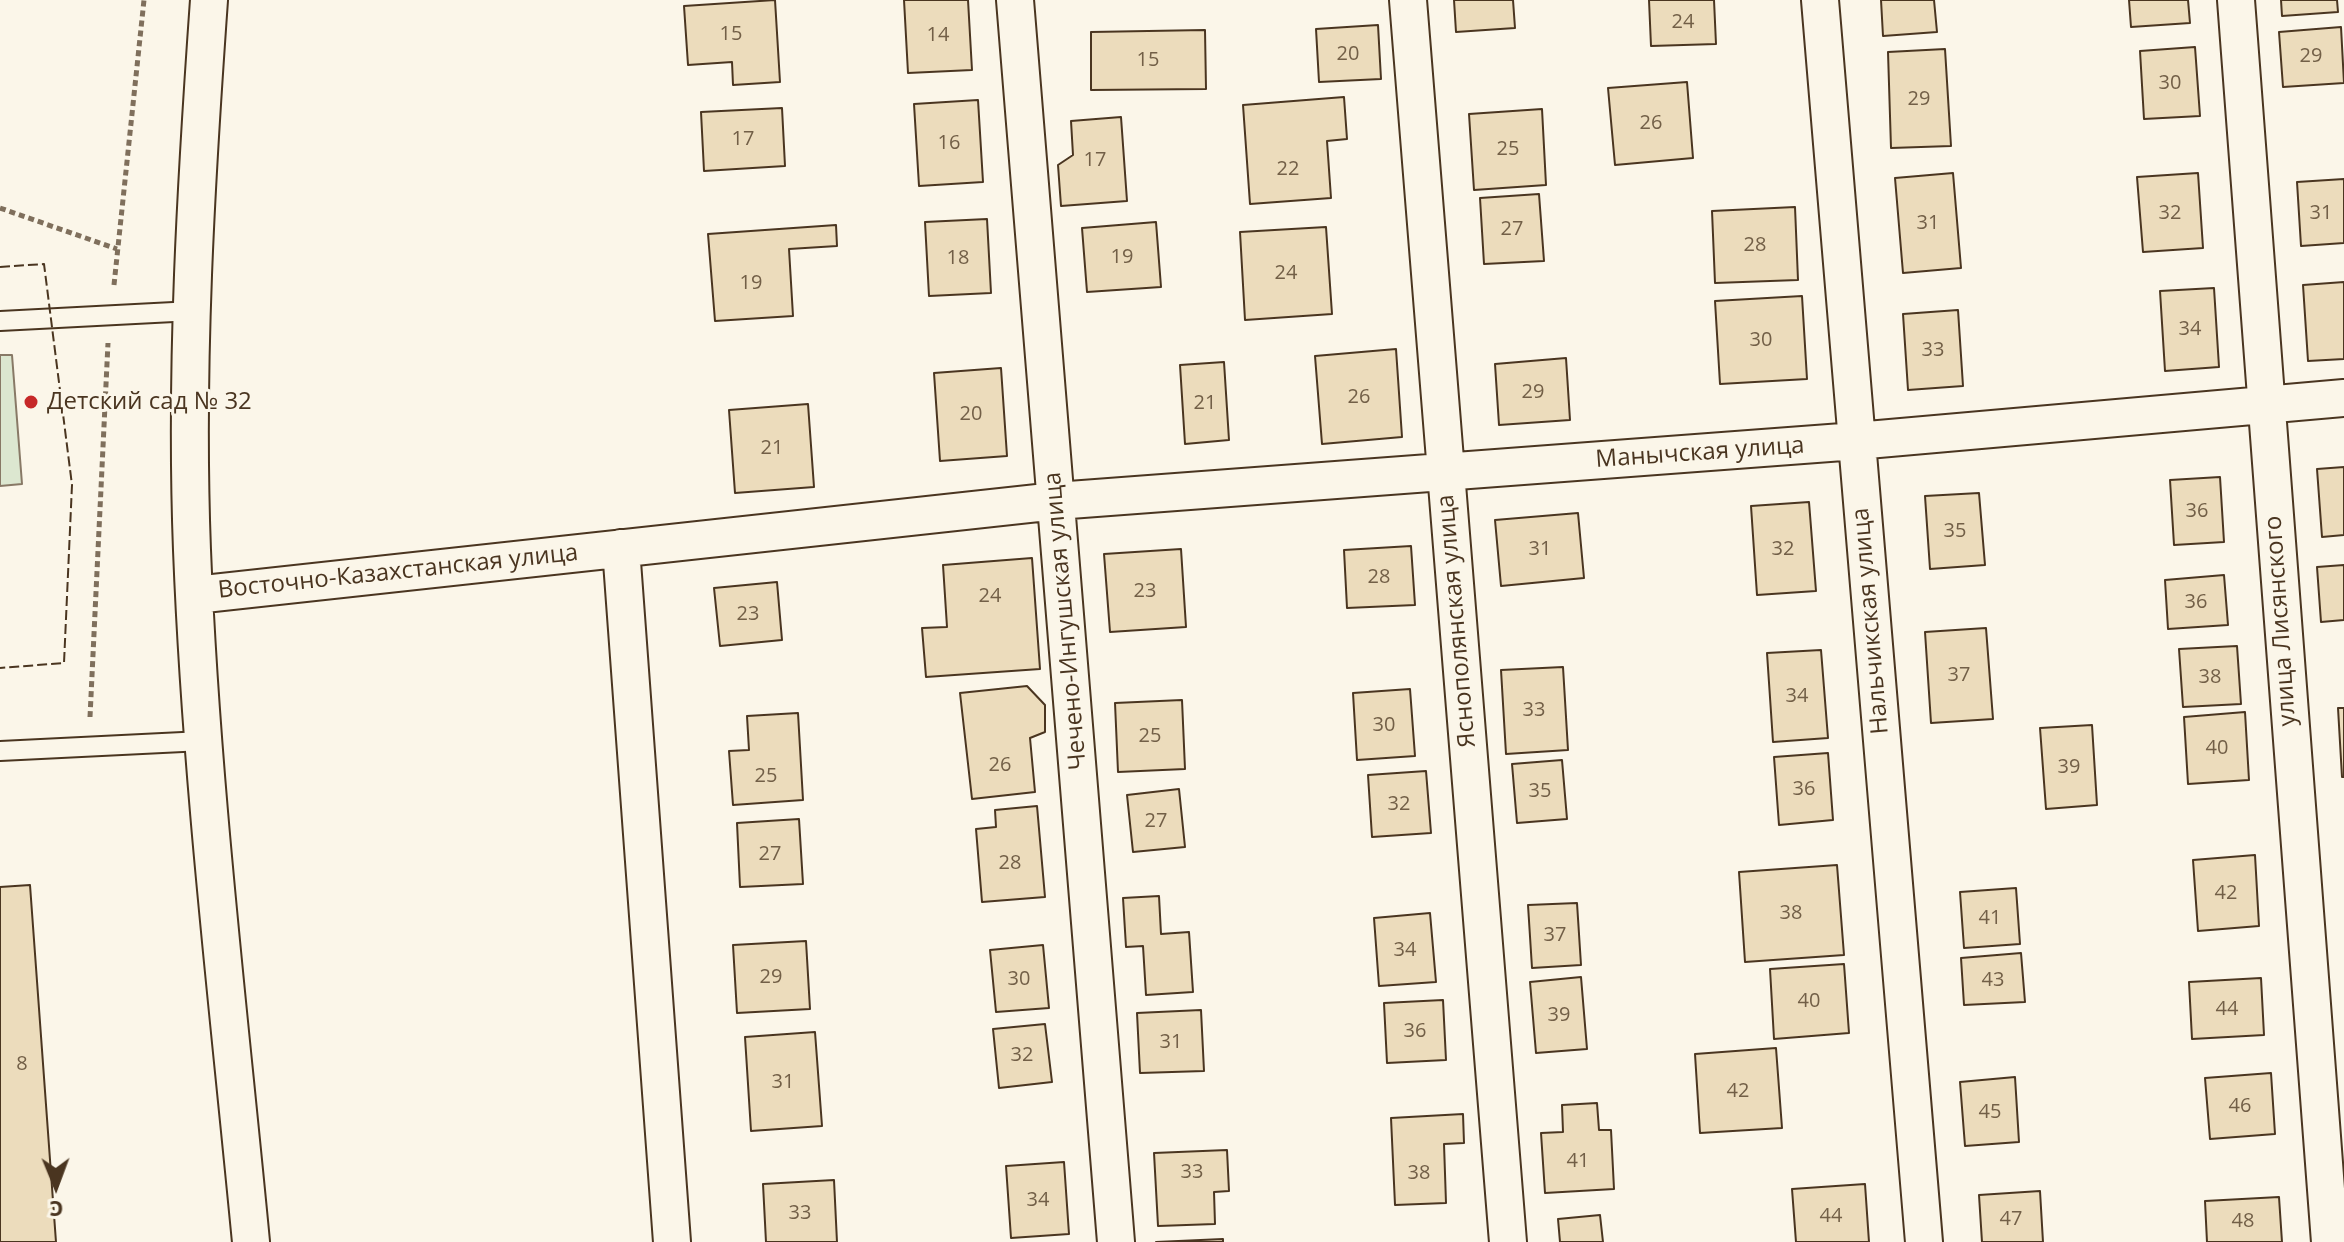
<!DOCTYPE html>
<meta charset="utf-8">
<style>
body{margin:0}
#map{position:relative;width:2344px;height:1242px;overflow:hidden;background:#fbf6e9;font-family:"Open Sans",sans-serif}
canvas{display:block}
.north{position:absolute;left:16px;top:1146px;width:80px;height:80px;-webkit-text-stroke:6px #fbf6e9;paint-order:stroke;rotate:179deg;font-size:22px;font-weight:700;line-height:32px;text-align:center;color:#4a3520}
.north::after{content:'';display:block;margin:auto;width:28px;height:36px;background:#4a3520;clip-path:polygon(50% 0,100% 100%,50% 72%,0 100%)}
</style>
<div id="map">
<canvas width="2344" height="1242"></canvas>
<div class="north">С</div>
</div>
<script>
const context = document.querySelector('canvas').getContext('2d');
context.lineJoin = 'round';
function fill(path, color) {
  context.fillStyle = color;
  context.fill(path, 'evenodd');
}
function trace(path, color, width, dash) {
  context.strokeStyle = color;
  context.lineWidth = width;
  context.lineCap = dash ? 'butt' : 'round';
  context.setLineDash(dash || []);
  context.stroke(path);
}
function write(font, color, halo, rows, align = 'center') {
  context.font = font + ' "Open Sans",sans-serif';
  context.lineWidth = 6;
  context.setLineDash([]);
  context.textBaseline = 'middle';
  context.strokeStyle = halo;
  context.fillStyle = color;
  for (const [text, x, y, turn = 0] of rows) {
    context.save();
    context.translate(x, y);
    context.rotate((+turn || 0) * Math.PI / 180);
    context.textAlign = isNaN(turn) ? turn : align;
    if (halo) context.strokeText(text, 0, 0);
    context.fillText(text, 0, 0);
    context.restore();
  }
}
const green = new Path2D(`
 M0 355H12L22 484 0 486Z`);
const building = new Path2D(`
 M775 0 780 82 733 85 732 62 688 65 684 6Z
 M904 0H968L972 70 908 73Z
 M1454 0H1513L1515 28 1456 32Z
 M1649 0H1714L1716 44 1651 46Z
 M1881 0H1934L1937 32 1883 36Z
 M2129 0H2188L2190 23 2131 27Z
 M2281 0H2337L2338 12 2282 16Z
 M1378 25 1381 79 1319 82 1316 29Z
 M2341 27 2344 83 2283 87 2279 32Z
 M1205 30 1206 89 1091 90V32Z
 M2195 47 2200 116 2144 119 2140 51Z
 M1945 49 1951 146 1891 148 1888 52Z
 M1687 82 1693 158 1615 165 1608 88Z
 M1344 97 1347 139 1327 141 1331 198 1250 204 1243 105Z
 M978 100 983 182 919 186 914 104Z
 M782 108 785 166 704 171 701 112Z
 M1542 109 1546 185 1474 190 1469 114Z
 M1121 117 1127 201 1061 206 1058 165 1073 155 1071 121Z
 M1953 173 1961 268 1903 273 1895 178Z
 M2198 173 2203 248 2143 252 2137 177Z
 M2344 179V243L2301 246 2297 182Z
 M1539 194 1544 261 1484 264 1480 198Z
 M1795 207 1798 280 1715 283 1712 211Z
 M987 219 991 293 929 296 925 222Z
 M1156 222 1161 287 1087 292 1082 228Z
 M836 225 837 246 789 249 793 316 715 321 708 234Z
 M1326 227 1332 314 1245 320 1240 232Z
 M2344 282V359L2308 361 2303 285Z
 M2214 288 2219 367 2165 371 2160 291Z
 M1802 296 1807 379 1720 384 1715 301Z
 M1958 310 1963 386 1908 390 1903 314Z
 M1396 349 1402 437 1322 444 1315 356Z
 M1566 358 1570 420 1499 425 1495 364Z
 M1224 362 1229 440 1185 444 1180 365Z
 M1001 368 1007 456 940 461 934 373Z
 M808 404 814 487 735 493 729 410Z
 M2344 467V535L2322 537 2317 469Z
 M2220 477 2224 542 2174 545 2170 480Z
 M1979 493 1985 565 1930 569 1925 496Z
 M1809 502 1816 591 1757 595 1751 506Z
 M1578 513 1584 578 1501 586 1495 520Z
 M1411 546 1415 605 1347 608 1344 550Z
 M1181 549 1186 627 1110 632 1104 554Z
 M1032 558 1040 669 926 677 922 628 947 627 943 565Z
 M2344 565V620L2321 622 2317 567Z
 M2224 575 2228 625 2168 629 2165 580Z
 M777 582 782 640 720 646 714 588Z
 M1986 628 1993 719 1931 723 1925 632Z
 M2237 646 2241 704 2183 707 2179 649Z
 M1821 650 1828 738 1773 742 1767 653Z
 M1563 667 1568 750 1506 754 1501 670Z
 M1027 686 1045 705V732L1030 738 1035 792 972 799 960 693Z
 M1410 689 1415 756 1357 760 1353 693Z
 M1182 700 1185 769 1118 772 1115 703Z
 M2338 708H2344V777H2342Z
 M2245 712 2249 780 2188 784 2184 717Z
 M798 713 803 800 733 805 729 751 749 750 747 716Z
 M2092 725 2097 805 2046 809 2040 728Z
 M1828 753 1833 820 1779 825 1774 757Z
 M1562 760 1567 819 1517 823 1512 764Z
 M1426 771 1431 833 1372 837 1368 775Z
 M1179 789 1185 847 1133 852 1127 795Z
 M1037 806 1045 897 982 902 976 829 996 827 995 810Z
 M799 819 803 884 740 887 737 823Z
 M2255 855 2259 926 2198 931 2193 860Z
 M1837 865 1844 955 1745 962 1739 872Z
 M30 885 56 1242H0V887Z
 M2016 888 2020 944 1964 948 1960 892Z
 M1159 896 1161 934 1189 932 1193 992 1146 995 1143 946 1126 947 1123 898Z
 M1577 903 1581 965 1532 968 1528 905Z
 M1430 913 1436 982 1379 986 1374 918Z
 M806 941 810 1009 737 1013 733 945Z
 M1043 945 1049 1008 996 1012 990 950Z
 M2021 953 2025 1002 1964 1005 1961 958Z
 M1844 964 1849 1033 1774 1039 1770 969Z
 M1581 977 1587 1049 1536 1053 1530 982Z
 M2261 978 2264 1035 2192 1039 2189 982Z
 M1443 1000 1446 1060 1387 1063 1384 1003Z
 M1201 1010 1204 1071 1140 1073 1137 1013Z
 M1045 1024 1052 1082 999 1088 993 1029Z
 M815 1032 822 1126 751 1131 745 1037Z
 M1776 1048 1782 1128 1700 1133 1695 1054Z
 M2271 1073 2275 1134 2210 1139 2205 1078Z
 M2015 1077 2019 1142 1965 1146 1960 1082Z
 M1597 1103 1599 1130H1611L1614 1189 1545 1193 1541 1133 1563 1132 1562 1105Z
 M1463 1114 1464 1143 1444 1144 1446 1203 1395 1205 1391 1118Z
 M1227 1150 1229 1191 1214 1192 1215 1224 1158 1226 1154 1153Z
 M1064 1162 1069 1234 1011 1238 1006 1166Z
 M834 1180 837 1242H766L763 1184Z
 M1865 1184 1869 1242H1796L1792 1189Z
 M2040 1191 2043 1242H1982L1979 1195Z
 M2279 1197 2282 1242H2207L2205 1201Z
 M1600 1215 1603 1242H1560L1558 1219Z
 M1223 1239V1242H1156Z`);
const path = new Path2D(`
 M0 208 117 249
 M114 285 144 0
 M90 717 108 343`);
const service = new Path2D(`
 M0 321 193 311
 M0 751 203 741`);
const minor = new Path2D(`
 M209 0C196 183 185 367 192 550 201 781 229 1012 251 1242
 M1015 0 1116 1242
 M1408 0 1508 1242
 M1820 0 1924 1242
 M2236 0 2330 1242
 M621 548 672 1242
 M195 595 1056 501 1856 441 2344 398`);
const fence = new Path2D(`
 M0 267 44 264 72 485 64 663 0 668`);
const markers = [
 [31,402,8,"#c62828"]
];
const numberNames = [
 ["24",1683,22],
 ["15",731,34],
 ["14",938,35],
 ["20",1348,54],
 ["29",2311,56],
 ["15",1148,60],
 ["30",2170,83],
 ["29",1919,99],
 ["26",1651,123],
 ["17",743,139],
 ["16",949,143],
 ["25",1508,149],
 ["17",1095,160],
 ["22",1288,169],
 ["32",2170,213],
 ["31",2321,213],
 ["31",1928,223],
 ["27",1512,229],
 ["28",1755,245],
 ["19",1122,257],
 ["18",958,258],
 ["24",1286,273],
 ["19",751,283],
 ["34",2190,329],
 ["30",1761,340],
 ["33",1933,350],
 ["29",1533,392],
 ["26",1359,397],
 ["21",1205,403],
 ["20",971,414],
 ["21",772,448],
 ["36",2197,511],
 ["35",1955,531],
 ["31",1540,549],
 ["32",1783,549],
 ["28",1379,577],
 ["23",1145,591],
 ["24",990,596],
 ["36",2196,602],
 ["23",748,614],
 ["37",1959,675],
 ["38",2210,677],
 ["34",1797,696],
 ["33",1534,710],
 ["30",1384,725],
 ["25",1150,736],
 ["40",2217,748],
 ["26",1000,765],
 ["39",2069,767],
 ["25",766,776],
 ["36",1804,789],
 ["35",1540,791],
 ["32",1399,804],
 ["27",1156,821],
 ["27",770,854],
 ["28",1010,863],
 ["42",2226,893],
 ["38",1791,913],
 ["41",1990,918],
 ["37",1555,935],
 ["34",1405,950],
 ["29",771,977],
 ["30",1019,979],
 ["43",1993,980],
 ["40",1809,1001],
 ["44",2227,1009],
 ["39",1559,1015],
 ["36",1415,1031],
 ["31",1171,1042],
 ["32",1022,1055],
 ["8",22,1064],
 ["31",783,1082],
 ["42",1738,1091],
 ["46",2240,1106],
 ["45",1990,1112],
 ["41",1578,1161],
 ["33",1192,1172],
 ["38",1419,1173],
 ["34",1038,1200],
 ["33",800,1213],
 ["44",1831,1216],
 ["47",2011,1219],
 ["48",2243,1221]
];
const poiNames = [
 ["Детский сад № 32",47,402]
];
const streetNames = [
 ["Манычская улица",1700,453,-4],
 ["Восточно-Казахстанская улица",398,572,-6],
 ["Чечено-Ингушская улица",1066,621,-95],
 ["Яснополянская улица",1457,621,-95],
 ["Нальчикская улица",1871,621,-95],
 ["улица Лисянского",2281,621,-94]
];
fill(green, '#dce7d0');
trace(green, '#887966', 2);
fill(building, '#ecdcbc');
trace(building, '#4a3520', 2);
trace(service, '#4a3520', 22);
trace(minor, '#4a3520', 40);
trace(path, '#7f6f5c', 5, [6, 4]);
trace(service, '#fbf6e9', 18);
trace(minor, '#fbf6e9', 36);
trace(fence, '#4a3520', 2, [10, 4]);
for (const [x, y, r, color] of markers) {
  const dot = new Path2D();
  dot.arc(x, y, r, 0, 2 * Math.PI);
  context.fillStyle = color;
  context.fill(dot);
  trace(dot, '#fbf6e9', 3);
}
write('20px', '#725f47', null, numberNames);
write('24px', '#4a3520', '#fbf6e9', poiNames, 'left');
write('24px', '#4a3520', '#fbf6e9', streetNames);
</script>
